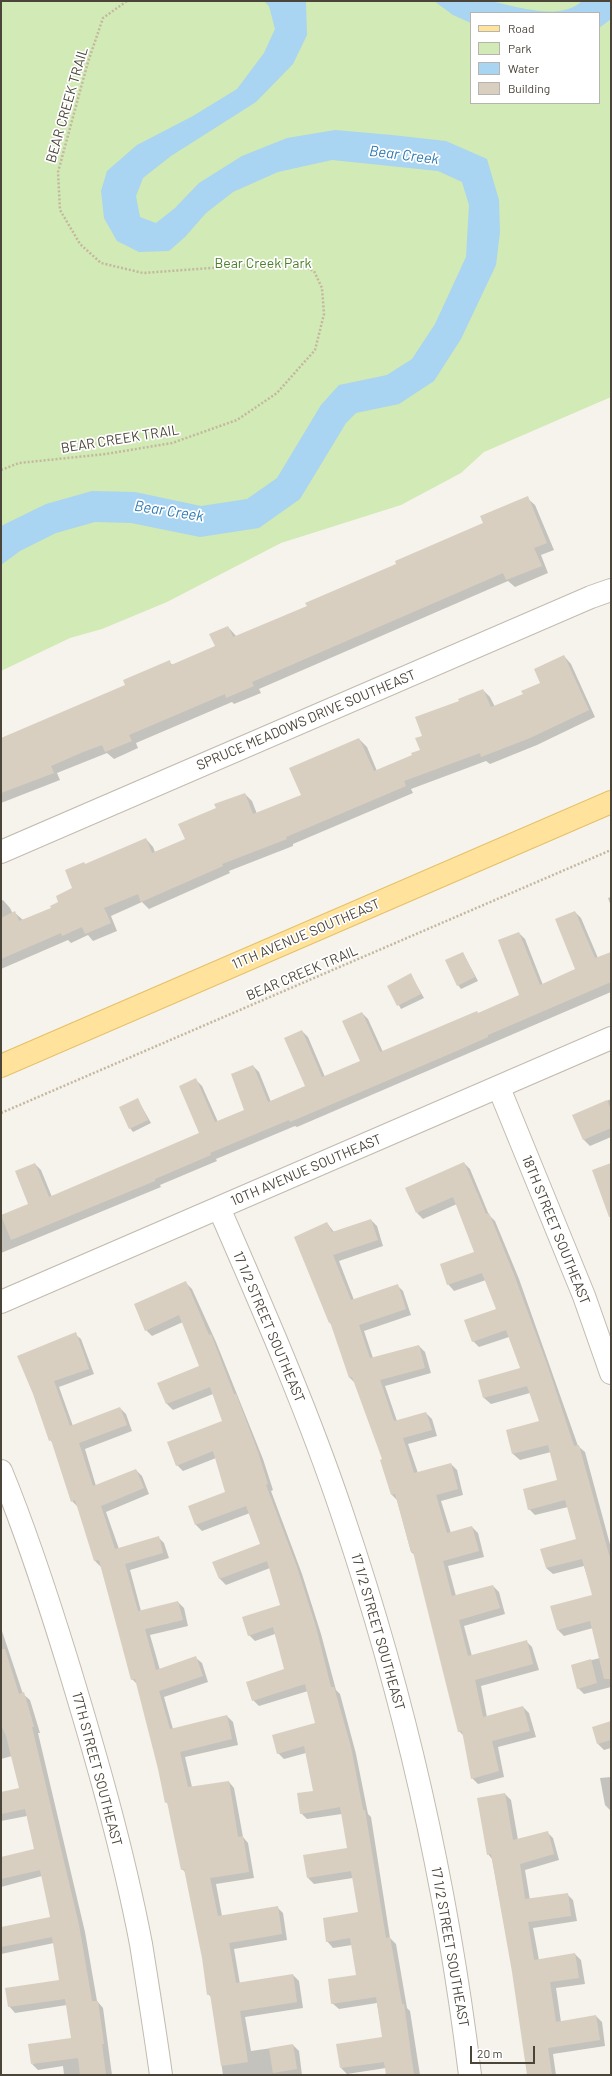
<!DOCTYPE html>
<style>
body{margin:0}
#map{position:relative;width:612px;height:2076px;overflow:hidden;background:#f6f3ec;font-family:Barlow,sans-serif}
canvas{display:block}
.frame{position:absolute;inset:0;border:2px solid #4b4439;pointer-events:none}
.legend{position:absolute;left:470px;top:12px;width:130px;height:92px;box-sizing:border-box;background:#fff;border:1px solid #b7b4b0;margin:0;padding:5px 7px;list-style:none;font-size:12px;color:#4b4439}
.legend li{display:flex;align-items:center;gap:8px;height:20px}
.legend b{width:20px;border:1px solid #b7b4b0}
.scale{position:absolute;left:470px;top:2046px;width:65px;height:18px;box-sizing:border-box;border:2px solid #4b4439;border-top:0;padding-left:5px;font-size:12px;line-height:14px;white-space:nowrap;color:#4b4439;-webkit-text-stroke:3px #fff;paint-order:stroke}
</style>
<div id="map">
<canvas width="612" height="2076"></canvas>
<div class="frame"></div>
<ul class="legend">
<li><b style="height:5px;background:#ffe39c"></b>Road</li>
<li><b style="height:11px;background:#d2eab5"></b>Park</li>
<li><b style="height:11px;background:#a9d4f2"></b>Water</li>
<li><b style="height:11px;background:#d8cfc1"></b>Building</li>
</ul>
<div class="scale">20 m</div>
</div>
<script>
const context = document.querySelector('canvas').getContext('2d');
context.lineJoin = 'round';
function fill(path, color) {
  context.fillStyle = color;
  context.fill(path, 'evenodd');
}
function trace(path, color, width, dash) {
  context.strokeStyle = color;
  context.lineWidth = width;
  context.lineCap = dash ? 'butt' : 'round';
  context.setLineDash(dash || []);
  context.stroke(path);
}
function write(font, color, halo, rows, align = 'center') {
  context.font = font + ' Barlow,sans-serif';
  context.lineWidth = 3.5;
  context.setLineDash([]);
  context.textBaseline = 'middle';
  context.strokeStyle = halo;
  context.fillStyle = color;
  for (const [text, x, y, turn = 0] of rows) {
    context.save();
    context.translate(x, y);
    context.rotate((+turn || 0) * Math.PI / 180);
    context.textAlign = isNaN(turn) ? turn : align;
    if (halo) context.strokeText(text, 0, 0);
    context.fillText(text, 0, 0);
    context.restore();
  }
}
const green = new Path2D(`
 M1 1H611V397L484 452 461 473 401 505 281 543 167 602 102 629 70 638 1 671ZM471 13H599V103H471Z`);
const water = new Path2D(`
 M264 1 306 2 307 35 293 64 256 102 171 156 143 178 136 196 140 217 156 223 175 208 199 183 242 156 287 138 335 130 392 135 446 141 487 159 499 200 500 232 496 265 461 339 434 381 399 404 356 413 346 423 300 499 259 528 200 537 131 523 95 522 56 533 20 551 1 565V526L46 504 92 491 135 492 201 506 247 499 277 478 321 405 339 385 387 375 412 359 435 324 466 257 469 205 462 182 438 171 332 160 278 172 233 192 206 213 185 237 169 251 139 252 117 241 104 218 101 191 107 171 137 145 193 116 237 89 264 53 275 29 269 6Z
 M434 1C452 1 473 0 490 1 516 6 560 22 582 1H611V19L599 28V13H471V23L453 15Z`);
const shadow = new Path2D(`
 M527 498 535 505 554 550 541 555 548 573 515 587 508 581 259 689 261 693 234 704 232 702 136 743 138 748 114 759 107 753 57 773 60 780 1 803V740L126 686 169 662 173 665 216 647 228 627 237 637 308 606 484 524Z
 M564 656 571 664 595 717 537 745 490 764 486 761 411 789 413 793 293 844V846L229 871 230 873 149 909 142 902 111 916 117 931 93 941 88 935 71 943 68 940 1 969V901L3 900 10 908 13 914 15 913 23 920 52 908 60 903 74 889 84 863 86 865 146 839 153 847 155 852 186 840 217 809 245 794 252 801 257 814 302 796 359 739 367 747 377 771 413 756 421 751 423 736 460 702 483 690 490 697 495 707 524 695 541 684Z
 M611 897V906L608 898Z
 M575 912 581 918 598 958 611 953V992L297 1127 295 1126 216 1159 217 1161 160 1185 161 1187 1 1253V1216L30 1204 35 1164 41 1170 52 1197 200 1133 196 1080 202 1086 218 1122 246 1110 253 1066 259 1072 271 1102 307 1087 302 1031 308 1037 325 1077 361 1061 362 1013 368 1019 383 1052 477 1012 479 1014 521 996 519 933 525 939 543 985 576 970Z
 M463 953 478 981 461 989 458 985Z
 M411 975 424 998 401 1009 388 986Z
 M611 1099V1137L590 1146 584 1140 573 1116Z
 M138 1100 151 1123 133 1132 130 1128Z
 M464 1163 470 1169 489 1215 495 1221 519 1279 578 1446 585 1452 611 1548V1687L584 1694 578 1688 572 1665 600 1658 593 1628 564 1636 558 1630 593 1595 584 1566 553 1574 546 1568 577 1540 568 1507 535 1515 529 1509 559 1480 551 1452 520 1460 513 1454 507 1431 540 1422 530 1393 491 1404 484 1398 480 1380 521 1369 509 1337 479 1347 473 1341 497 1310 486 1280 454 1291 448 1284 476 1253 457 1204 423 1219 417 1213Z
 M371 1220 377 1226 383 1246 339 1261 354 1300 397 1285 403 1291 411 1315 364 1331 373 1358 419 1346 425 1352 431 1373 385 1386 397 1421 426 1413 432 1419 437 1436 408 1444 418 1473 451 1464 457 1470 463 1495 441 1501 451 1533 472 1527 478 1533 484 1557 448 1566 456 1596 493 1586 499 1592 505 1614 464 1626 472 1656 526 1641 532 1647 539 1670 481 1686 487 1717 523 1707 529 1713 536 1737 498 1747 504 1777 478 1784 472 1778 464 1736 459 1731 415 1555 411 1552 397 1500 392 1495 383 1460 355 1383 350 1378 332 1325 329 1322 327 1223 334 1232Z
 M186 1283 192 1289 216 1342 263 1459 273 1490 271 1491 302 1574 321 1634 336 1690 340 1694 356 1754 368 1814 371 1817 390 1938 396 1944 407 2008 410 2011 420 2075H387L386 2068 347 2074 341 2068 383 2037 377 2003 339 2009 332 2003 357 1976 352 1945 333 1948 327 1941 359 1913 353 1878 314 1884 308 1878 348 1849 342 1814 307 1819 301 1813 314 1792 306 1753 284 1759 278 1753 316 1724 308 1691 259 1706 253 1700 286 1670 275 1634 255 1641 249 1635 281 1605 270 1568 226 1585 220 1579 214 1562 261 1544 250 1513 202 1531 196 1525 189 1507 227 1493 216 1458 183 1471 177 1465 223 1421 213 1394 173 1410 167 1404 159 1384 200 1367 183 1322 152 1336 146 1330Z
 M75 1334 81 1339 94 1374 59 1387 73 1426 120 1408 126 1414 132 1431 85 1449 96 1486 136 1470 142 1476 149 1494 106 1512 119 1549 159 1538 164 1543 169 1558 130 1570 141 1611 178 1602 184 1608 188 1626 150 1635 160 1670 196 1658 202 1663 208 1682 164 1697 173 1729 227 1716 233 1722 238 1745 185 1757 192 1787 229 1782 234 1788 243 1837 248 1843 254 1878 216 1884 222 1916 277 1907 283 1913 287 1940 234 1949 240 1984 293 1975 299 1981 303 2008 245 2017 251 2051 293 2045 299 2051 302 2075H223L211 1997 208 1994 203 1958 186 1873 182 1869 169 1805 166 1802 159 1768 137 1684 132 1679 101 1567 95 1561 78 1507 72 1501 53 1443 50 1440 34 1394Z
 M1 1628 23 1694 30 1700 40 1733H38L85 1932 97 2001 103 2008 112 2075H64L63 2066 38 2070 32 2064 73 2039 67 2005 15 2013 9 2006 61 1981 54 1943 1 1954V1928L51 1918 42 1876 1 1887V1858L35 1850 27 1816 1 1821V1793L21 1789 12 1756 1 1759V1727H3L1 1722Z
 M611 1722V1748L604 1750 598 1744Z
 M611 1777V1811L605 1805 600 1778Z
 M505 1794 511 1800 518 1840 547 1832 553 1838 559 1860 525 1870 530 1900 567 1894 573 1900 577 1921 533 1928 539 1960 575 1954 581 1960 585 1984 556 1988 561 2022 596 2016 602 2022 605 2046 553 2054 556 2075H528L513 1972 492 1859 488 1854Z`);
const building = new Path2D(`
 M528 496 547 543 534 548 542 566 506 580 503 573 252 682 254 686 226 698 225 694 129 735 132 741 105 752 102 745 83 752 51 766 54 773 1 793V738L125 685 123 680 170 660 171 665 215 646 209 634 228 626 233 637 307 606 305 603 396 564 395 561 483 523 480 516Z
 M564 655 589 710 530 738 481 757 480 753 404 781 406 786 286 837 287 839 222 864 223 866 141 902 138 894 104 908 111 923 85 934 82 927 62 936 61 933 1 959V918L15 911 19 921 51 908 50 906 58 902 56 896 72 888 65 870 84 862 85 864 146 838 152 853 185 839 178 824 216 808 214 804 245 793 253 814 301 795 289 768 359 738 374 771 412 755 411 753 420 750 415 738 422 736 415 717 459 701 458 699 483 689 491 707 523 694 521 691 540 683 534 669Z
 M575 911 595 958 611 952V982L488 1035V1037L452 1053 290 1122 289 1120 210 1153 211 1155 155 1179V1181L11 1240 1 1215 28 1204 15 1171 35 1163 49 1197 199 1133 179 1086 196 1078 215 1122 244 1110 231 1074 253 1065 268 1102 305 1086 284 1038 302 1030 322 1077 360 1061 342 1021 362 1012 380 1052 477 1011 478 1013 519 995 498 940 519 932 540 985 575 969 555 919Z
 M463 952 475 977 457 986 445 960Z
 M411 973 421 994 397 1006 387 986Z
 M138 1098 148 1120 129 1129 119 1107Z
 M607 1100 611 1110V1128L583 1140 572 1115Z
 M464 1162 486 1214 489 1213 513 1272 548 1367 574 1446 579 1445 611 1562V1679H604L590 1621 557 1630 550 1606 592 1595 582 1559 546 1568 540 1549 576 1539 565 1500 528 1510 523 1489 557 1480 548 1445 512 1454 506 1430 539 1421 527 1386 483 1398 478 1380 520 1368 506 1330 472 1342 464 1320 496 1309 482 1273 447 1285 440 1264 474 1252 453 1197 416 1213 405 1188Z
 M611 1163V1217H609L592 1170Z
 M371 1219 378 1240 333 1255 351 1300 398 1284 406 1309 359 1325 370 1358 419 1345 425 1368 380 1380 394 1421 426 1412 432 1430 403 1438 414 1473 451 1463 458 1489 436 1495 447 1533 472 1526 479 1551 443 1561 452 1596 493 1585 500 1608 459 1620 468 1656 527 1640 533 1664 475 1680 483 1717 523 1706 530 1731 492 1741 499 1771 471 1779 462 1731 458 1732 413 1552H411L395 1494 391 1495 380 1460 382 1459 352 1377 349 1378 330 1322 329 1323 294 1237 327 1222 332 1232Z
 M186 1281 209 1335 211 1334 234 1394H236L258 1452 268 1484 266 1485 297 1567 316 1627 331 1687H334L351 1747 363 1810H365L386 1938 390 1937 402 2004H404L414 2075H386L384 2062 340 2068 336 2044 382 2037 376 1997 331 2004 328 1979 356 1975 350 1938 326 1942 323 1918 358 1912 351 1871 307 1878 303 1855 347 1848 340 1807 300 1814 297 1793 313 1791 304 1746 277 1754 272 1735 315 1723 305 1684 252 1701 246 1682 284 1669 273 1627 248 1636 242 1617 280 1605 267 1561 219 1579 212 1562 260 1544 246 1506 195 1525 188 1506 225 1492 213 1451 176 1466 167 1442 222 1421 210 1387 166 1404 157 1383 199 1366 179 1315 145 1331 134 1304Z
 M76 1332 89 1369 54 1381 70 1426 120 1407 127 1425 79 1443 93 1486 136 1469 144 1488 101 1506 115 1549 159 1536 163 1553 125 1564 138 1611 178 1601 183 1620 145 1629 156 1670 196 1656 203 1676 159 1691 170 1729 227 1715 232 1739 180 1752 188 1787 229 1781 238 1837 243 1836 249 1872 210 1878 218 1916 278 1906 282 1934 229 1943 236 1983 293 1974 297 2002 240 2011 248 2062 221 2066 210 1994 207 1995 202 1958 184 1869 181 1870 167 1802 165 1803 158 1769 135 1679 131 1680 99 1560 94 1561 75 1500 71 1502 51 1440 49 1441 33 1394 17 1356Z
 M1 1649H5L19 1694 24 1692 34 1727H32L79 1925 92 2001H98L104 2044H102L106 2075H80L78 2058 31 2064 28 2044 71 2038 65 1999 8 2007 5 1988 59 1980 52 1937 1 1947V1927L50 1917 40 1870 1 1879V1857L34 1849 25 1809 1 1814V1792L19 1788 6 1736 1 1725Z
 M591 1659 597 1683 577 1689 571 1665Z
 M611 1721V1740L597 1744 592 1727Z
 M505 1793 513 1840 548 1831 554 1854 520 1864 525 1899 568 1893 571 1916 528 1922 534 1960 575 1953 579 1978 550 1982 556 2022 596 2015 600 2040 548 2048 552 2075H527L512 1972 491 1854 487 1855 477 1798Z
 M293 2044 297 2069 273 2073 269 2048Z`);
const path = new Path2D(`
 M1 470 19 463 106 454 172 443 237 420 277 393 315 350 324 314 322 288 314 271 292 262 143 273 101 263 80 244 60 210 58 172 88 62 103 18 127 1
 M1 1113 611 850`);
const minor = new Path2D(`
 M1 852 591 597 611 590
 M499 1088 584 1296 611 1373
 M219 1208C263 1309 308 1411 343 1516 404 1696 447 1886 470 2075
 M1 1302 611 1038
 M1 1471C27 1534 48 1599 68 1664 96 1756 123 1850 141 1944 148 1988 155 2031 161 2075`);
const major = new Path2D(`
 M1 1066 611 802`);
const streetNames = [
 ["BEAR CREEK TRAIL",67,105,-74],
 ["BEAR CREEK TRAIL",120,439,-9],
 ["SPRUCE MEADOWS DRIVE SOUTHEAST",306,720,-23],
 ["11TH AVENUE SOUTHEAST",306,934,-23],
 ["BEAR CREEK TRAIL",302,973,-23],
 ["10TH AVENUE SOUTHEAST",306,1170,-23],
 ["18TH STREET SOUTHEAST",556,1230,68],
 ["17 1/2 STREET SOUTHEAST",269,1327,67],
 ["17 1/2 STREET SOUTHEAST",378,1632,74],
 ["17TH STREET SOUTHEAST",97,1769,75],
 ["17 1/2 STREET SOUTHEAST",450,1947,80]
];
const parkNames = [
 ["Bear Creek Park",263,263]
];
const waterNames = [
 ["Bear Creek",404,155,7],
 ["Bear Creek",169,511,9]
];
fill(green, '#d2eab5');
fill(water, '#a9d4f2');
fill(shadow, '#0003');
fill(building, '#d8cfc1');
trace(minor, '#c2bbae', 24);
trace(major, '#e6c16a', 24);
trace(path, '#c4b79f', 2.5, [2, 2]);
trace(minor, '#fff', 22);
trace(major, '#ffe39c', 22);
write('14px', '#4b4439', '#fff', streetNames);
write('14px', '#4a7f2a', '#fff', parkNames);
write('italic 15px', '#2e7ab2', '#fff', waterNames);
</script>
